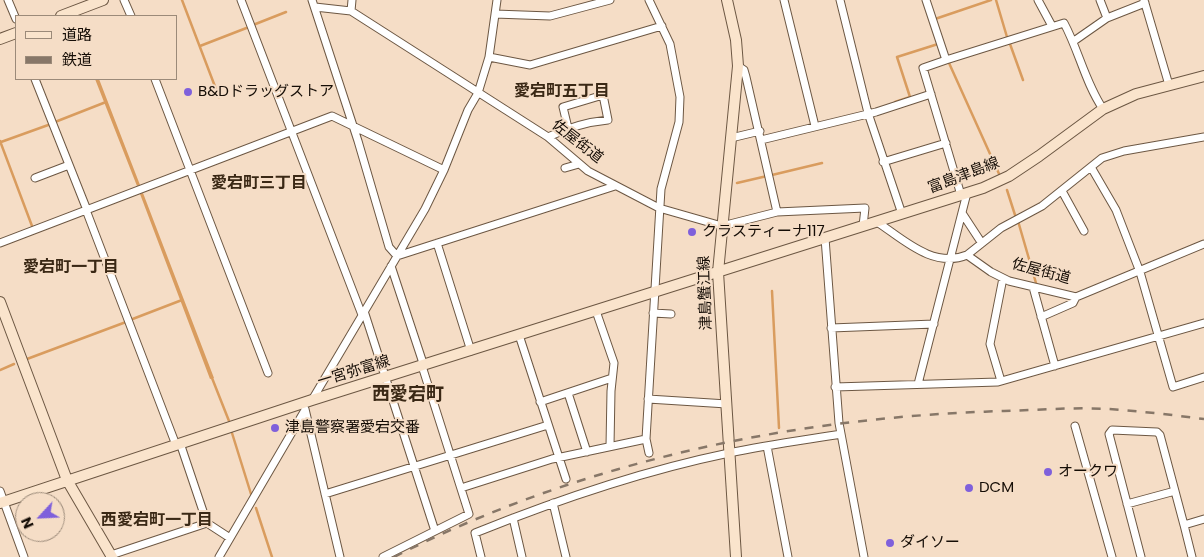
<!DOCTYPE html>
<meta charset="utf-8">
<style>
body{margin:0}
#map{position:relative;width:1204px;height:557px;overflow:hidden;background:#f5ddc6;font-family:Poppins,"Noto Sans JP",sans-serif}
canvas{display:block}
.legend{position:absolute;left:15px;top:15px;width:162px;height:65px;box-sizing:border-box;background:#f5ddc6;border:1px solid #9b8a79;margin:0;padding:6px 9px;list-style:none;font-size:15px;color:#150d06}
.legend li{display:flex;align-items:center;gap:10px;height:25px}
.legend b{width:25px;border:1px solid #9b8a79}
.north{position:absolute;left:15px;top:492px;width:50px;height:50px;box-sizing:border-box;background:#f5ddc6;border:1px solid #9b8a79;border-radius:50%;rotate:245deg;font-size:14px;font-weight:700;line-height:20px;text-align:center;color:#150d06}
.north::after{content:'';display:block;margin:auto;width:18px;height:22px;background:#7f60db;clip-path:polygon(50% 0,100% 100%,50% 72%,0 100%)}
</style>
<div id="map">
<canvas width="1204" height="557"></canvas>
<ul class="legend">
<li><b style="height:6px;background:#fae4cc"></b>道路</li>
<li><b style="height:6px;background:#877768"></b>鉄道</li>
</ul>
<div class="north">N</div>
</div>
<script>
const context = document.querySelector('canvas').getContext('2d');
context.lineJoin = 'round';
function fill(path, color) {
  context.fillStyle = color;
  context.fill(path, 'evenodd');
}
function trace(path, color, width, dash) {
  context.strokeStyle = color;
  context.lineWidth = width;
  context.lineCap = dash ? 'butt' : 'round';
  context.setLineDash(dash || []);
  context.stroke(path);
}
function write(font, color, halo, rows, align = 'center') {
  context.font = font + ' Poppins,"Noto Sans JP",sans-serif';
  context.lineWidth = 4;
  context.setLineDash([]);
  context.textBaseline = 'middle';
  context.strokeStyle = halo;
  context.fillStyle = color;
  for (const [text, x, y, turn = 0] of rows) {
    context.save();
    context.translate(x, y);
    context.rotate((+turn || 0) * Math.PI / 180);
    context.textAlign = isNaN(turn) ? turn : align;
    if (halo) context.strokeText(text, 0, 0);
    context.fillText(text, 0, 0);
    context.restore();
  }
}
const water = new Path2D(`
 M95 79H99L140 185 137 186Z
 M143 193 214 378 210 379 140 194Z`);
const stream = new Path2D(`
 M182 0 219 97
 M996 0 1007 37
 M935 19 991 0
 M253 25 286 12
 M1010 44 1023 80
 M200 46 249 27
 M949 63 1000 176
 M895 102 910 97 897 57 938 44
 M55 122 106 102
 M0 141 32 226
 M1 142 51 124
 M772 175 822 163
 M737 183 767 176
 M1007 190 1015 215
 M1018 221 1036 283
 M772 291 779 428
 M130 320 182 300
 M27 359 126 322
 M0 370 14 364
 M212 378 229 421
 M232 433 251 494
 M256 508 272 557`);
const street = new Path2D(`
 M8 0 16 19
 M124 0 131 16
 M241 0 362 315
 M312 0 358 141 389 247 397 256 615 186
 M784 0 815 126
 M840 0 868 113 902 214
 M926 0 946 60 923 68 961 195
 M1038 0 1052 26
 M1100 0 1107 18
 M1144 0 1169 85
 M315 7 351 11 548 137 588 171 659 208 722 226 777 212 865 208 863 226
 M351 11 352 0
 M495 14 550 16 610 0
 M1074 41 1107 18 1145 3
 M489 57 530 65 662 26
 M946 60 1064 23C1079 51 1085 82 1103 109
 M738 66 744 70 746 77 777 212
 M35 79 87 210
 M155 79 268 373
 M548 137C567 128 587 122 608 120L603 95 563 107 568 128
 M731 138 760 131
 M761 140 876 112 931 94
 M883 162 946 143
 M1091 167 1116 210 1140 272 1173 387 1204 377
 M565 168 579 164
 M35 178 69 165
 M1062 191 1084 231
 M86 210 176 445
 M962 213 981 242
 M877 222C903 239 933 269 967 255L991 272 1009 281 1076 297 1204 244
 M825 238 839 423 864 557
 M0 243 332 116 444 170
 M437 243 471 351
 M967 255 1001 228 1042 206 1102 158 1124 151 1204 137
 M1033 287 1055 366
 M364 311 435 531
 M596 311 614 363 611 391 610 446
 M653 313 671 314
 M1041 317 1073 303 1076 297
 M831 328 934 324
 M519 335 566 479
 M1001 381 990 344 1003 278
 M918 384 967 193
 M835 387 998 382 1204 323
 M568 393 587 452
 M648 399 727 404
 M312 400 425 209 444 170 468 110 478 93 489 57 497 0
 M540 402 612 378
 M305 409 340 557
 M1075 426 1112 557
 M767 446 788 557
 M649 453 646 439 661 189 679 122 680 97 670 44 649 0
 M461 488 552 459 646 439
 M0 491 24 557
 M325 494 548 425
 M553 503 566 557
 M1127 504 1175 491
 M513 518 522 557
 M207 523 230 538
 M111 555 207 523 180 443
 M219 557 305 410
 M383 557 469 514 422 366V360L391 266
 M481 557 475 533C557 500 642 471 729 453 766 445 804 440 841 434
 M1141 557 1109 434 1112 430 1157 432 1160 435 1184 525
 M1192 557 1184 525 1204 519`);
const secondary = new Path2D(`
 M727 0 736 40 738 66 718 272 736 557
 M61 16 103 0
 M0 39 16 33
 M0 302 67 480 112 557
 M0 503 312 400 983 188 1009 176 1039 156 1103 109 1136 94 1204 76`);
const rail = new Path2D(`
 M394 557C583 461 793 417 1004 411 1038 410 1074 407 1108 409 1140 411 1172 415 1204 419`);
const markers = [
 [188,92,5,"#7f60db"],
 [692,232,5,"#7f60db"],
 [275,428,5,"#7f60db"],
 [1048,472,5,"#7f60db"],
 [969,488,5,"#7f60db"],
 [890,543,5,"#7f60db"]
];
const poiNames = [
 ["B&Dドラッグストア",198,92],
 ["クラスティーナ117",702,232],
 ["津島警察署愛宕交番",285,428],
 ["オークワ",1058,472],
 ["DCM",979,488],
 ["ダイソー",900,543]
];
const streetNames = [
 ["佐屋街道",577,142,38],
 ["富島津島線",964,176,-21],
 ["佐屋街道",1041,272,15],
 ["津島蟹江線",706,293,-92],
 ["一宮弥富線",354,372,-17]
];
const neighbourhoodNames = [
 ["愛宕町五丁目",562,92],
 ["愛宕町三丁目",259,184],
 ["愛宕町一丁目",71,268],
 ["西愛宕町一丁目",157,521]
];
const quarterNames = [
 ["西愛宕町",408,395]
];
fill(water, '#d99c5e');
trace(stream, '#d99c5e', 2.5);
trace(street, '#6c5743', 9);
trace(secondary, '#6c5743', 12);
trace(street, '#fff', 7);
trace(secondary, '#fae4cc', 10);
trace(rail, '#877768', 2.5, [9, 9]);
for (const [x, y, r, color] of markers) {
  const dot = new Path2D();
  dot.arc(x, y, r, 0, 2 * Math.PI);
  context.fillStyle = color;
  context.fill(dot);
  trace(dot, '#f5ddc6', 2);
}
write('15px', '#150d06', '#f5ddc6', poiNames, 'left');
write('15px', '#150d06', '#f5ddc6', streetNames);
write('bold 16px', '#3a2815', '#f5ddc6', neighbourhoodNames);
write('bold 18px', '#3a2815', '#f5ddc6', quarterNames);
</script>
